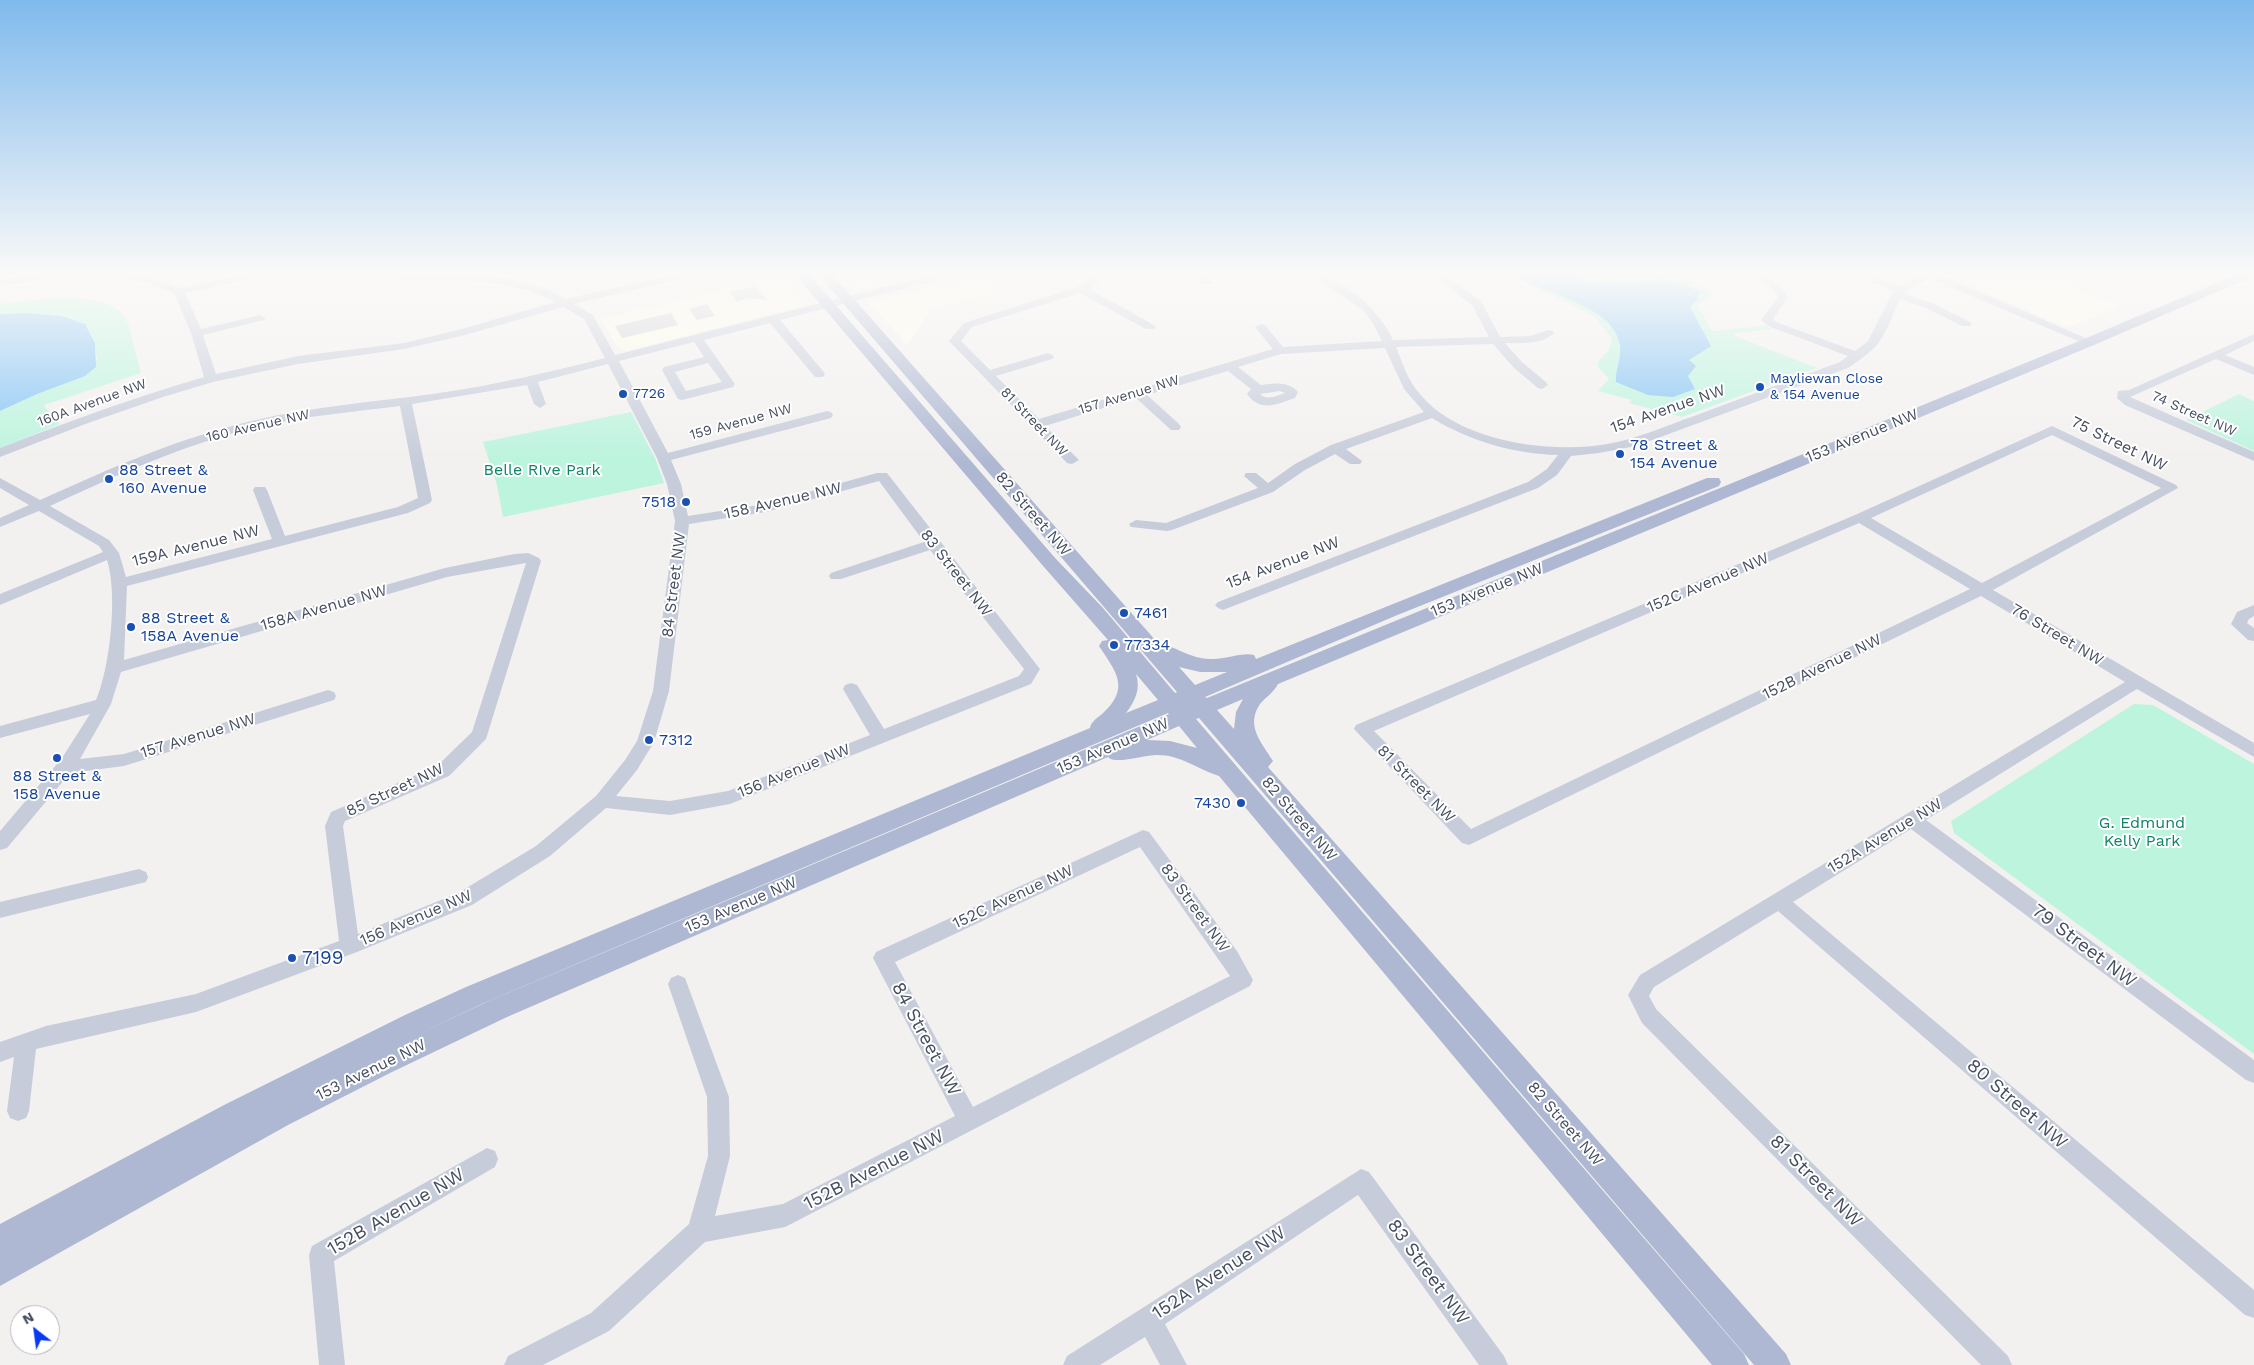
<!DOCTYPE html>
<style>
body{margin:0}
#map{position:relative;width:2254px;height:1365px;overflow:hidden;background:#f3f1f0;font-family:"Work Sans",sans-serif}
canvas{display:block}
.north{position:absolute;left:10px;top:1305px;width:50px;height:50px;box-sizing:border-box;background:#fff;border:1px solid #b5b8bf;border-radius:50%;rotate:330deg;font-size:14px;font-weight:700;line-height:20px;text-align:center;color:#464e60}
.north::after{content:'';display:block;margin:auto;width:18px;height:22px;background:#0739f6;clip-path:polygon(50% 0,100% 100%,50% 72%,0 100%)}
</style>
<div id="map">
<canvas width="2254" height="1365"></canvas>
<div class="north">N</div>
</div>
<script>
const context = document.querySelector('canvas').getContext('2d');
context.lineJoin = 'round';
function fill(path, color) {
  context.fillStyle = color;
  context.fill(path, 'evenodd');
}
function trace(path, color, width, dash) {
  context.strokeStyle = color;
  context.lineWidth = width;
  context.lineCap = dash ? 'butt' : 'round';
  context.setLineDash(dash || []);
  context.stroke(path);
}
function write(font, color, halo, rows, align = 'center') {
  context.font = font + ' "Work Sans",sans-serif';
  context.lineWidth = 4;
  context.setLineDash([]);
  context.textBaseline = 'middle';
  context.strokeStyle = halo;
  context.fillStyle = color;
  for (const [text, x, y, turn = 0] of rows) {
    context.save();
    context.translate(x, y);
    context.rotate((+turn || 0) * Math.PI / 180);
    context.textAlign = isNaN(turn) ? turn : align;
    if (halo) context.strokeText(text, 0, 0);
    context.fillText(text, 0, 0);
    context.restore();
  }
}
const commercial = new Path2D(`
 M837 273H928L855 291Z
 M1961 273H2037L2119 306 2070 326 2062 325 1962 281 1957 275Z
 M978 275 997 292 931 309 907 345 869 302Z
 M782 276 807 304 627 351 618 348 601 319Z`);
const green = new Path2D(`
 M1505 273H1657C1673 278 1704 279 1713 295L1711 298 1698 303V306L1712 331 1765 326 1772 329 1735 333V336L1817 368 1682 417 1629 403 1632 400 1598 391 1609 379 1598 367V362L1609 350 1612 339 1594 316Z
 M49 298C73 298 118 296 128 323L141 373 44 405 50 414 60 424 0 448V411L37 394 97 360 95 342 85 324C57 315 30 313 0 314V304Z
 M2239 394 2254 401V451L2186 420Z
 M631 412 655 458 664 483 503 517 497 485 483 442Z
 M2134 704 2153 705 2254 764V1054L1954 833 1951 821Z`);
const water = new Path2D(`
 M1510 273C1529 273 1549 271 1568 273 1581 274 1590 284 1604 284 1644 282 1661 268 1700 292L1697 300 1690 307 1711 346 1689 360 1696 366 1688 376 1695 389 1673 397 1648 395 1616 382C1615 369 1622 358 1620 345 1614 304 1540 294 1510 273Z
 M27 313 61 316 85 324 95 343 96 367 85 376 37 394 0 411V314Z`);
const building = new Path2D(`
 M755 286 767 300 748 298 737 302 729 292Z
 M707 304 715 316 697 320 689 309Z
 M671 313 678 325 622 338 615 326Z`);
const minor = new Path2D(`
 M43 273H89L84 276 44 279 0 286V280Z
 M102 273H129L148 276 180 288 249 273H269L264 276 185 293 201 329 260 315 266 318 264 320 203 335 216 374 298 356 404 343 458 330 555 302C530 288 494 282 465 280 445 279 358 283 347 273 415 273 505 264 566 299L679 273H698L697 275 574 304 593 315 615 355 940 273H958L957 275 780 320 823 371 825 374 823 377H815L770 323 704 340 735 384 733 387 682 400 678 399 662 370 664 367 704 357 694 342 619 361 668 453 827 411 831 412 833 415 831 418 671 460 681 484 688 516 765 504 877 473H887L1040 669 1031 684 730 804 670 815 606 808 550 856 472 905 357 952 196 1012 36 1049 29 1111 26 1118 18 1121 10 1118 7 1111 14 1057 0 1062V1042L46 1026 196 994 339 941 325 826 331 812 437 766 472 732 526 563 447 577 121 672 111 704 80 759 124 754 328 690 334 692 336 696 334 700 124 766 70 773 7 848 0 850V831L62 758 90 714 0 738V726L96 700C110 668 118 594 107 560L0 605V594L103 552 99 546 39 511 0 527V518L29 505 0 488V478L40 500C109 469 178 438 252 421 313 406 377 402 439 393 495 385 550 372 605 358L584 319 563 307 465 335 404 349 298 364 213 382 163 397 88 423 0 457V448C67 422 135 397 204 377L191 333 174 293 146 282 107 276ZM708 363 722 382 686 391 675 372ZM608 364 657 458 667 484 675 521 653 691 637 741 625 760 596 796 536 846 458 893 358 934 343 826 345 821 449 776 486 739 541 561 539 558 528 553 514 554 445 568 124 660 127 586 408 513 430 503 432 500 412 404 527 385 534 404 540 408 546 404 538 382ZM400 406 418 498 398 507 285 536 267 490 265 487H255L253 490 272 539 126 577 119 553 109 540 50 506C117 475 185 444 257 427 304 416 352 412 400 406ZM879 481 924 542 831 573 829 576 831 579H841L930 550 1024 669 1019 676 884 729 857 685 851 683 845 685 843 689 870 735 728 791 670 801 616 796 637 770 654 742 669 691 689 524 766 512Z
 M1097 273H1109L1089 289 1154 325 1156 327 1154 329H1146L1080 293 972 327 961 341 990 370 1048 353 1052 355 1054 357 1052 359 996 376 1039 419 1273 349 1255 327 1261 324 1265 325 1283 347 1382 341 1374 325 1364 311 1309 273C1340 273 1381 312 1393 340L1489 337 1472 305 1431 273H1443L1481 301 1500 337 1531 336 1548 330 1552 331 1554 333C1542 345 1521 343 1505 343L1522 362 1546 382 1548 385 1542 389 1538 388 1514 368 1493 344 1396 347C1403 364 1408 381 1420 394 1459 442 1550 454 1607 444 1637 439 1665 426 1694 416 1742 398 1791 380 1840 362L1848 356 1768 326 1761 320 1778 297 1770 287 1744 273C1763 273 1779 279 1788 297L1773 319 1776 322 1855 351 1868 341 1893 291 1853 273H1867L1899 286 1923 273H1936L2095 342 2089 345 2085 344 1929 278 1903 293 1934 304 1970 322 1972 324 1970 326H1962L1926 308 1900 299C1894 311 1885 337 1876 346 1867 355 1859 360 1848 368L1636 446 1599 453 1571 456 1557 475 1538 488 1223 610 1218 608 1215 605 1218 602 1528 482 1547 469 1558 455C1514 454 1469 441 1432 418L1346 449 1362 461 1360 464H1350L1335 454 1305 470 1273 492 1172 530 1167 531 1131 527 1129 524 1136 520 1166 523 1258 488 1244 476 1246 473H1256L1268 483 1295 464 1331 445 1424 412 1404 389 1385 348 1281 354 1238 367 1261 385C1274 383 1289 381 1298 392L1295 398C1277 404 1261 413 1247 394L1251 389 1228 371 1147 395 1179 424 1181 427 1179 430H1171L1136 398 1045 426 1079 460 1072 464 1067 463 949 341 964 323 1077 287ZM1280 391 1285 393C1276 396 1267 401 1260 394Z
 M1186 273H1199L1212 282 1211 284H1203Z
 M2254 334V341L2225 355 2254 367V375L2216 359 2130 397 2254 452V461L2125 405 2117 398 2118 391 2129 390Z
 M2052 426 2176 485 2178 488 1993 590 2254 743V757L2137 689 1926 820 2254 1060V1083L2246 1080 1911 829 1793 902 2254 1290V1318L2245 1315 1778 911 1654 987 1649 996 1656 1009 2008 1356 2012 1365H1981L1642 1023 1628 995 1640 975 2125 682 1981 596 1469 845 1462 843 1354 729 1356 725 1855 515ZM2052 435 2161 488 1982 583 1871 518ZM1859 523 1970 589 1471 829 1374 731Z
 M2254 605V616L2249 619 2247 623 2254 628V641L2248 640 2231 624 2237 612Z
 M1143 830 1149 832 1237 951 1253 980 1250 986 793 1223 785 1227 705 1242 609 1331 543 1365H504L508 1356 591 1313 689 1224 708 1156 707 1097 668 984 671 978 678 975 685 978 729 1097 730 1156 715 1216 783 1204 955 1116 873 958 876 952ZM1140 847 1230 976 973 1107 895 962Z
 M139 869 146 872 148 877 146 882 0 918V902Z
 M487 1148 495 1151 498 1159 495 1167 334 1261 345 1365H319L309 1255 312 1246Z
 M1361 1169 1369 1172 1504 1356 1508 1365H1479L1358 1195 1165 1324 1187 1365H1160L1145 1337 1100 1365H1063L1067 1356Z`);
const major = new Path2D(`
 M794 273H808L1056 559 1103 608 1175 693 1177 692 817 273H831L1157 642C1177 647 1188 658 1210 659 1225 660 1241 652 1254 655L1256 659 1707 478H1719L1721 482 1719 486 1395 616 1205 697 1207 698 2084 339 2240 273H2254V276L2094 345 1278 684C1274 692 1266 697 1260 704 1245 726 1262 743 1273 761L1268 767 1786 1354 1791 1365H1754L1199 718 1196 719 1239 769 1744 1354 1749 1365H1712L1219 776C1197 769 1181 755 1157 755 1144 755 1115 765 1108 757L507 1017 390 1073 288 1125 0 1286V1224L226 1104 405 1015 466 987 1090 728C1091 722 1097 718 1102 714 1131 688 1116 672 1099 646L1102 641 1108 640 1044 567ZM1179 667 1200 672H1227L1195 685ZM1136 674 1158 700 1126 713C1135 701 1141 689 1136 674ZM1243 699 1236 712 1234 729 1217 710ZM1168 713 1169 714 489 1001 414 1036 484 1003ZM1179 726 1197 748 1170 741 1147 740Z`);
const markers = [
 [1760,387,5,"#1a4fb4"],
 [623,394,5,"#1a4fb4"],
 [1620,454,5,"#1a4fb4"],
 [109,479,5,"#1a4fb4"],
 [686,502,5,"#1a4fb4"],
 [1124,613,5,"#1a4fb4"],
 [131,627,5,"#1a4fb4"],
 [1114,645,5,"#1a4fb4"],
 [649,740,5,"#1a4fb4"],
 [57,758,5,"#1a4fb4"],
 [1241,803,5,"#1a4fb4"],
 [292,958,5,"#1a4fb4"]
];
const farTransitnames = [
 ["Mayliewan Close",1770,379],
 ["& 154 Avenue",1770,395],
 ["7726",633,394]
];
const farStreetnames = [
 ["157 Avenue NW",1129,395,-17],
 ["160A Avenue NW",92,403,-20],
 ["74 Street NW",2194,414,24],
 ["159 Avenue NW",741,422,-15],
 ["81 Street NW",1034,422,46],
 ["160 Avenue NW",258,426,-13]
];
const streetNames = [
 ["154 Avenue NW",1668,409,-19],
 ["153 Avenue NW",1862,436,-22],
 ["75 Street NW",2119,444,26],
 ["158 Avenue NW",783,501,-13],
 ["82 Street NW",1033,514,49],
 ["159A Avenue NW",196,546,-14],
 ["154 Avenue NW",1283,563,-21],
 ["83 Street NW",956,573,52],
 ["152C Avenue NW",1708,583,-23],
 ["84 Street NW",674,585,-83],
 ["153 Avenue NW",1487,590,-22],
 ["158A Avenue NW",324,608,-16],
 ["76 Street NW",2057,635,31],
 ["152B Avenue NW",1822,667,-26],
 ["157 Avenue NW",198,736,-17],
 ["153 Avenue NW",1113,746,-23],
 ["156 Avenue NW",794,771,-22],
 ["81 Street NW",1416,784,45],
 ["85 Street NW",395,790,-25],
 ["82 Street NW",1299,819,49],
 ["152A Avenue NW",1885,836,-31],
 ["152C Avenue NW",1013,897,-25],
 ["153 Avenue NW",741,905,-23],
 ["83 Street NW",1195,908,54],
 ["156 Avenue NW",416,918,-23],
 ["153 Avenue NW",371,1070,-26],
 ["82 Street NW",1565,1124,49]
];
const transitNames = [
 ["78 Street &",1630,445],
 ["154 Avenue",1630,463],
 ["88 Street &",119,470],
 ["160 Avenue",119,488],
 ["7518",676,502,"right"],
 ["7461",1134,613],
 ["88 Street &",141,618],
 ["158A Avenue",141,636],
 ["77334",1124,645],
 ["7312",659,740],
 ["88 Street &",57,776,"center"],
 ["158 Avenue",57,794,"center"],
 ["7430",1231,803,"right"]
];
const parkNames = [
 ["Belle RIve Park",542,470],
 ["G. Edmund",2142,823],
 ["Kelly Park",2142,841]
];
const nearStreetnames = [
 ["79 Street NW",2084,946,37],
 ["84 Street NW",926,1039,62],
 ["80 Street NW",2017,1104,41],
 ["152B Avenue NW",874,1170,-27],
 ["81 Street NW",1816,1181,45],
 ["152B Avenue NW",396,1212,-30],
 ["83 Street NW",1428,1272,54],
 ["152A Avenue NW",1219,1273,-33]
];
const nearTransitnames = [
 ["7199",302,958]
];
fill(commercial, '#fefdea');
fill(green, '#bcf4de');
fill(water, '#85c4f5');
fill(building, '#cfd1d8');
fill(minor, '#c6ccda');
fill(major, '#aeb8d2');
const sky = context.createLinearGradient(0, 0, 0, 464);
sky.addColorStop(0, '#80baed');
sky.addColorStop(0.59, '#faf9f8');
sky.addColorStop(1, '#faf9f800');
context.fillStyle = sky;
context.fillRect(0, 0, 2254, 464);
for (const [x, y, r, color] of markers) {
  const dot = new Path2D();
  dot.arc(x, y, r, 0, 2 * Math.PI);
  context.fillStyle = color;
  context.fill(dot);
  trace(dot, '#fff', 2);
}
write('14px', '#164399', '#fff', farTransitnames, 'left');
write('14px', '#464e60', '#fff', farStreetnames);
write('16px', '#464e60', '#fff', streetNames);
write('16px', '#164399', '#fff', transitNames, 'left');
write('16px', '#0e8465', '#fff', parkNames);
write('19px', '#464e60', '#fff', nearStreetnames);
write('19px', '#164399', '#fff', nearTransitnames, 'left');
</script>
